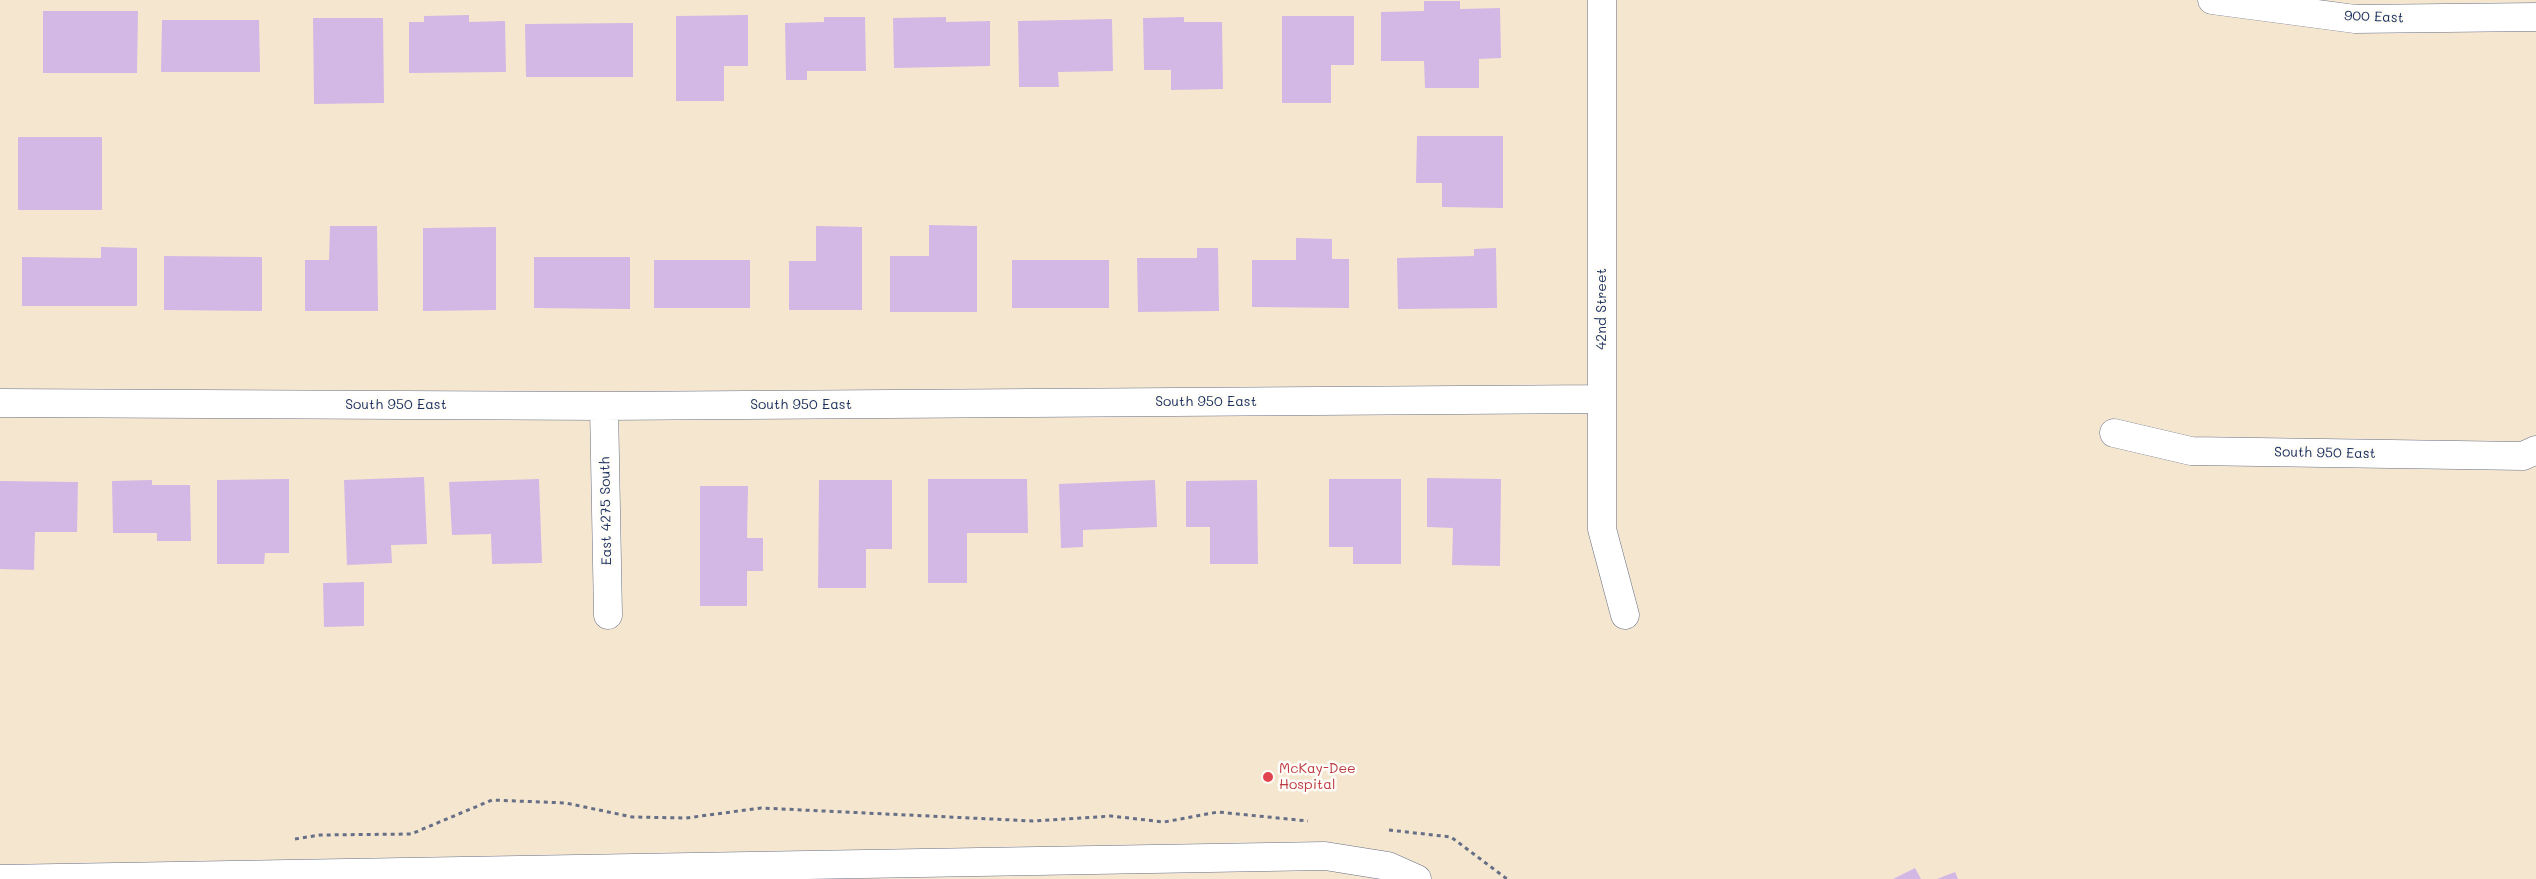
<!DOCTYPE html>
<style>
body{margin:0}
canvas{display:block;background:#f5e7cf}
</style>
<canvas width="2536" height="879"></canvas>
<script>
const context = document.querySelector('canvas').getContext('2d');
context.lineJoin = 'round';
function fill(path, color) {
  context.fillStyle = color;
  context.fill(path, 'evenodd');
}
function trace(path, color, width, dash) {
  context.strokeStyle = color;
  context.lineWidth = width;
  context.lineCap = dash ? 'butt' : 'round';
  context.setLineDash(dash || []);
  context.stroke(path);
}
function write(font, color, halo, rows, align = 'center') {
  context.font = font + ' Mali,sans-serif';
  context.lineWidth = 5;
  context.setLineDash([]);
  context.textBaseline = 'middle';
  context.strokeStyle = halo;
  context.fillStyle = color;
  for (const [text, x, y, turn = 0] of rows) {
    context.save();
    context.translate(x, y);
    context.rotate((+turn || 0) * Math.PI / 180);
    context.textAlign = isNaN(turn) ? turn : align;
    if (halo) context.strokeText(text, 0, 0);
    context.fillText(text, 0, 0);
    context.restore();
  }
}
const building = new Path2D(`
 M1424 1H1460V9L1500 8 1501 58 1479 59V88H1425L1424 61H1381V12L1424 11Z
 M43 11H138L137 73H43Z
 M469 15V22L505 21 506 72 409 73V22H424V16Z
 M748 15V66H724V101H676V16Z
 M1282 16H1354V65H1331V103H1282Z
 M824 17H865L866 71H807V80H786L785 23 824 22Z
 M946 17V22L990 21V66L894 68 893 18Z
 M1184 17V22H1222L1223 89 1171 90V70H1144L1143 18Z
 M313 18H383L384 103 314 104Z
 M1112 19 1113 71 1058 72 1059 87H1019L1018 21Z
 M162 20H259L260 72H161Z
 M633 23V77H526L525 24Z
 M1417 136H1503V208L1442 207V183H1416Z
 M18 137H102V210H18Z
 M929 225 977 226V312H890V256H929Z
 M330 226H377L378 311H305V260H329Z
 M816 226 862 227V310H789V261H816Z
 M496 227V310L423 311V228Z
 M1296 238 1332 239V259H1349V308L1252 307V260H1296Z
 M101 247 137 248V306H22V257L101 258Z
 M1197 248H1218L1219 311 1138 312 1137 258H1197Z
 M1496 248 1497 308 1398 309 1397 258 1474 256V249Z
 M164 256 262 257V311L164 310Z
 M534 257H630V309L534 308Z
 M654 260H750V308H654Z
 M1012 260H1109V308H1012Z
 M424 477 427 544 391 545 392 563 347 565 344 480Z
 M1427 478 1501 479 1500 566 1452 565 1453 528 1427 527Z
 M289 479V553H265L264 564H217V480Z
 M539 479 542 563 492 564 491 534 452 535 449 482Z
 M928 479H1027L1028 533H967V583H928Z
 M1329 479H1401V564H1353V547H1329Z
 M152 480V485H190L191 541H157V533H113L112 481Z
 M819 480H892V549H866V588H818Z
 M1155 480 1157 527 1083 530V547L1061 548 1059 484Z
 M1257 480 1258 564H1210V527H1186V481Z
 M0 481 78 482 77 532H35L34 570 0 569Z
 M700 486H748L747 538H763V571H747V606H700Z
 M364 582V626L324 627 323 583Z
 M1915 868 1921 879H1893Z
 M1955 872 1958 879H1937Z`);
const path = new Path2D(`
 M1389 830 1451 837 1507 879
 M295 839 320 835 411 834 492 800 566 803 632 817 686 818 761 808 1033 821 1111 816 1164 822 1218 812 1308 821`);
const minor = new Path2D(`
 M1602 0V529L1625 615
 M2212 0 2355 19 2536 17
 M0 403 604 406 1602 399
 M604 406 608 615
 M2114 433 2191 451 2523 456 2536 450
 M0 879 1325 856 1388 866 1417 879`);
const markers = [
 [1268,777,6,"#e0444e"]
];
const streetNames = [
 ["900 East",2374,17,2],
 ["42nd Street",1602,309,-90],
 ["South 950 East",1206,402],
 ["South 950 East",396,405],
 ["South 950 East",801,405],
 ["South 950 East",2325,453,1],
 ["East 4275 South",606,511,-91]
];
const healthNames = [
 ["McKay-Dee",1279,769],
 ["Hospital",1279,785]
];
fill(building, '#d3b8e5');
trace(minor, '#676f86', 29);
trace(path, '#676f86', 3, [4, 4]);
trace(minor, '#fff', 28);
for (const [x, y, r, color] of markers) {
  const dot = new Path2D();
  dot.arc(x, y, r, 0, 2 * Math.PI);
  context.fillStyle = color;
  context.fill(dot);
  trace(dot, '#fdfcf7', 2);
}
write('14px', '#1b2f5e', '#fdfcf7', streetNames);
write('14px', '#be3a42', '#fdfcf7', healthNames, 'left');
</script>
